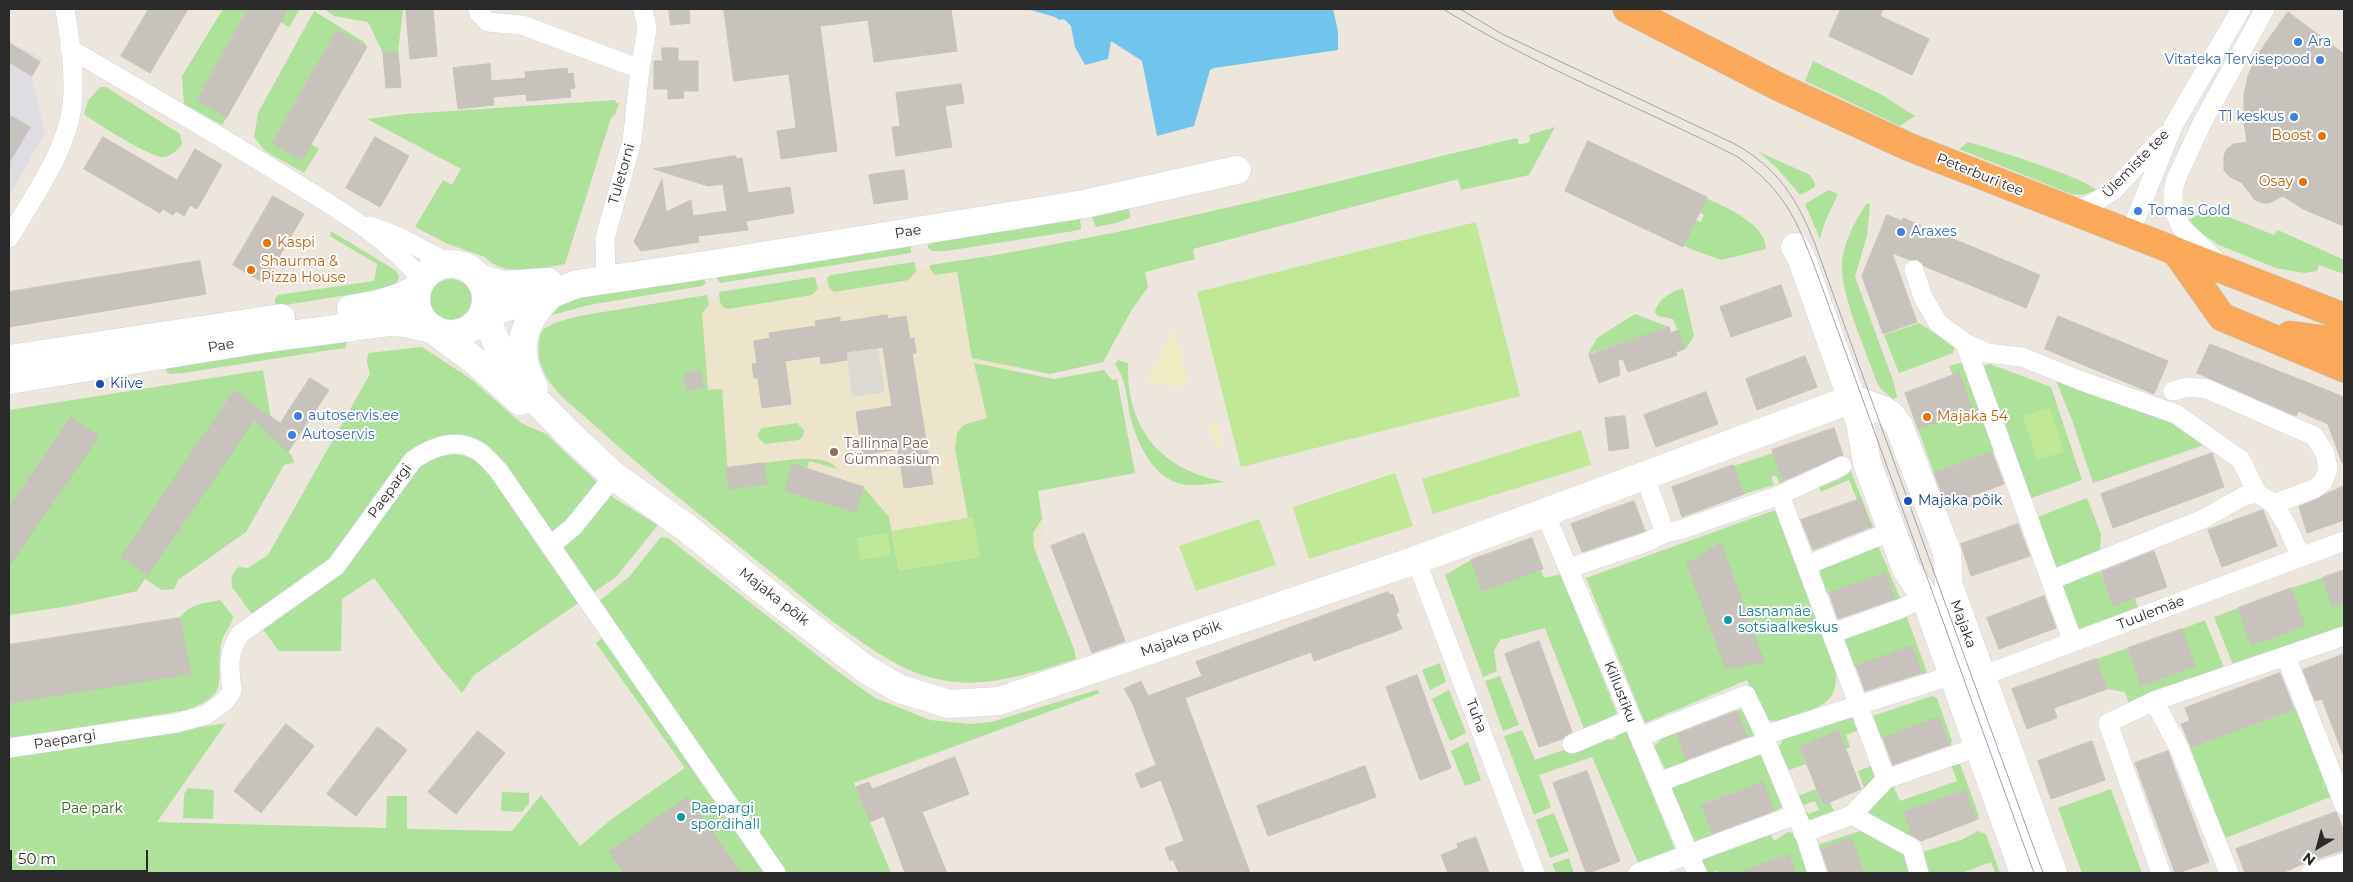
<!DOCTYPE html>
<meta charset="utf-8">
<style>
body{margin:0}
#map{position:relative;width:2353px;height:882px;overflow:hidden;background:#ece6dc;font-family:Montserrat,sans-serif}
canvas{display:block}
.frame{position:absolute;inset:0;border:10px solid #2a2a2a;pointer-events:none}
.north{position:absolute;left:2293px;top:822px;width:50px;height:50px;-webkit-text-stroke:4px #fff;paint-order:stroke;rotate:217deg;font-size:14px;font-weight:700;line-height:20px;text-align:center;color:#2a2a2a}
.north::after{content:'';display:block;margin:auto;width:18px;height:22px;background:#2a2a2a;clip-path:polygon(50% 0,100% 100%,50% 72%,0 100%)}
.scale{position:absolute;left:10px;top:850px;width:138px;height:22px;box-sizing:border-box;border:2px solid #2a2a2a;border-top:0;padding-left:6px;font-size:15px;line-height:18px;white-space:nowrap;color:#2a2a2a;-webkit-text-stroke:4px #fff;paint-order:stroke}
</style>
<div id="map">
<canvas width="2353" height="882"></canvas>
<div class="frame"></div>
<div class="north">N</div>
<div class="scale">50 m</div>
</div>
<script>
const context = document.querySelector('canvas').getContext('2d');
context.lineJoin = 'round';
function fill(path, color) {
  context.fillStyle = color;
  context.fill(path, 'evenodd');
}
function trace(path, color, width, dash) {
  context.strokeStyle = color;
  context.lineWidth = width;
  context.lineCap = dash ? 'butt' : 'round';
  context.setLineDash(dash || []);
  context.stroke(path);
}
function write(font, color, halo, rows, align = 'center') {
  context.font = font + ' Montserrat,sans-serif';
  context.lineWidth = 4;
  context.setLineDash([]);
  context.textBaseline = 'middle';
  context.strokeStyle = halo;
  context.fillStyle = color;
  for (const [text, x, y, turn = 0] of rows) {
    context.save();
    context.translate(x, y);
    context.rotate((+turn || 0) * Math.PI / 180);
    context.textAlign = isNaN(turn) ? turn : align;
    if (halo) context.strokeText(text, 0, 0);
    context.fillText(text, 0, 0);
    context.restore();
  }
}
const industrial = new Path2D(`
 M9 41 43 59 32 77 45 132 9 197Z`);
const education = new Path2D(`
 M994 256 1044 524 1038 556 993 564 814 591 574 322Z`);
const green = new Path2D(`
 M223 9H248L197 99 227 117 222 125 184 104 182 76Z
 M288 9H300L289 27 280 22Z
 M324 9H403L398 52 383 53 368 22 334 16Z
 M314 11 364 42 367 47 337 30 272 142 311 144 319 149 304 173 265 151 254 137 258 113Z
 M1813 61 1882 95 1915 116 1900 126 1805 81Z
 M100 87H106L180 134 182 144C178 150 171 156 163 157 151 158 96 123 84 114L88 101Z
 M616 100 615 103H619L615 115 611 118 565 264C542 268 503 278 485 257L448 244 415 227 443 180 452 185 461 169 367 119 406 114Z
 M1555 127 1529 175 1461 190 1458 179 1193 249 1195 259 1145 272 1148 287 1131 311 1103 362 1050 374 972 358 957 272 935 275 930 269V265C1128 237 1322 184 1517 138L1519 145 1530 142 1529 135Z
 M1968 142C1992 149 2081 176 2096 190L2083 195 2071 194 1959 149Z
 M1759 152 1810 175 1815 183V187L1800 195 1777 168Z
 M1829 190 1838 194 1825 222 1820 239 1805 204Z
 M1706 198C1727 208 1765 223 1766 249L1721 260 1688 248 1684 245 1696 220 1701 222 1704 215 1699 212Z
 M1867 203 1870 205 1867 235 1855 277 1893 380 1897 397 1893 399 1880 388 1876 380C1866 352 1841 294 1842 267 1842 244 1855 221 1867 203Z
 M1129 208 1130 218 1116 223 1096 227 1091 215Z
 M2216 212 2274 235 2278 230 2344 260V274L2319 265 2317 271 2305 273 2276 268 2219 245 2198 231 2189 220 2202 213Z
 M1080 217 1081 229 1074 231 946 251H932L927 247 929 244 934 242Z
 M331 231 395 270 399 276 396 284 390 288 285 305H275V299L278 295 374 281 377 264 333 238 330 236Z
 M911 245V253L720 283 716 277Z
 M913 262 915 263 916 271 909 280 834 292 829 288 827 277 831 275Z
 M815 277 818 289 812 295 728 309 723 307 720 302 719 292Z
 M703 278 706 283 702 286 589 305 541 318 548 309 577 298Z
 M429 301a22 22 0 1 1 44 0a22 22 0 1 1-44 0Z
 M1683 288 1694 336 1685 350 1673 319 1658 316 1655 312C1658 299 1671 292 1683 288Z
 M707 295 709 305 702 313 708 390 722 389 729 489 767 484 764 463C782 461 826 452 837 469L809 461 807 469 793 465 785 491 856 512 863 488 866 490 889 517 899 571 973 517 968 518 955 449 957 433 963 425 987 418 974 363 1054 379 1104 370 1112 380 1117 379 1135 473 1038 491 1042 519 1033 533 1034 548 1074 649 1076 659C1029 674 982 691 933 678 904 671 877 653 853 636 821 614 792 588 761 564 704 518 647 473 593 424 575 407 549 390 541 365 538 357 537 335 544 329 553 322 569 319 579 316Z
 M1635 314 1669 327 1588 354 1597 338Z
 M1919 323 1955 346 1953 353 1899 373 1884 335Z
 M348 340 345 348 330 350 183 373 170 374 166 371V369L190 359Z
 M422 347 471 379 521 423 546 434 614 498 658 525 616 577 474 675 462 693 440 667 374 578 342 599 341 651H279L232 587C231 578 231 573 239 567L248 568 268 555 370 374 367 362 368 353Z
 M1118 360 1128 363C1126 430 1162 471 1227 482 1213 483 1195 487 1181 484 1152 477 1136 441 1130 415 1126 394 1127 383 1115 364Z
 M1968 361 1995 451 1934 473 1918 429 1972 409 1959 374 1953 376 1949 366Z
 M1990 364 2051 387 2082 480 2026 500 1979 367Z
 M263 370 274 438 292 456 294 463 284 465 246 532 178 580 174 589 162 590 145 579 137 591 69 606 9 615V410Z
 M2055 378 2162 415 2204 440 2201 446 2093 483 2072 420Z
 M797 423 804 430 803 436 799 440 765 444 758 438V433L762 428Z
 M1773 453 1783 482 1780 484 1776 476 1771 477 1774 485 1744 494 1733 466Z
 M1850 469 1874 529 1872 532 1860 499 1857 500 1849 480 1820 492V487L1842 478 1846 471Z
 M2087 498 2101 534 2100 553 2054 571 2035 518Z
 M1775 510H1780L1836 672C1836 681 1836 690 1830 698 1824 707 1779 725 1770 720 1759 715 1752 691 1747 680L1645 723 1586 578Z
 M661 537 668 538 682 549 841 674 875 698 930 720 970 724 991 722 1097 690 1100 693 854 783 891 873H9V758L226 723 157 822 386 828 387 796H407V829L512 831 541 795 580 846 613 818 685 768 596 643 610 632 599 601 629 577Z
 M1877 543 1901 600 1897 604 1886 573 1825 595 1821 585 1820 569Z
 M1471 560 1482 591 1541 570 1544 578 1561 574 1618 716 1585 731 1545 628 1500 640 1494 651 1497 671 1483 677 1445 575Z
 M2099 569 2113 606 2135 598 2138 608 2079 630 2060 583Z
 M2322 578 2333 607 2344 603V632L2235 670 2214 617 2238 608 2251 645 2304 626 2291 588Z
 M220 600 233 616C232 627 223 633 221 644 215 683 232 693 187 710L9 739V703L191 674 180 618C190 603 204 604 220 600Z
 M1906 615 1927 672 1923 676 1912 646 1851 668 1843 636Z
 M2205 620 2226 673 2130 707 2125 692 2107 689 2096 659 2128 648 2142 686 2195 666 2182 629Z
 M1440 663 1446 682 1430 690 1422 670Z
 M1500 676 1519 725 1503 731 1485 681Z
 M1449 690 1466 733 1450 741 1432 699Z
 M1932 696 1937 698 1952 741 1950 748 1938 718 1878 740 1867 718Z
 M2299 707 2335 795 2223 839 2190 747Z
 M1743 709 1757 734 1748 740 1737 710Z
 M1852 715 1862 729 1846 735 1850 747 1846 749 1839 732 1800 747 1806 764 1786 771 1778 748 1784 738Z
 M1522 730 1535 760 1606 735 1609 740 1616 739 1613 732H1627L1674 847V851L1642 863 1638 862 1592 757 1539 775 1551 807 1534 815 1504 736Z
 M1676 732 1687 762 1665 769 1654 746 1665 736Z
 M1468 742 1481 780 1465 786 1451 751Z
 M1748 753H1762L1782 807 1774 812 1763 782 1702 804 1713 839 1698 845 1693 842 1671 787Z
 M1959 761 1979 816 1978 820H1976L1965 790 1904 812 1915 843 1867 818 1864 809 1893 785 1900 801 1957 781 1950 762Z
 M1872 766 1877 778 1865 791 1858 771Z
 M188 788 214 790 213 819 183 818 184 794Z
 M1816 789 1822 805 1830 802 1835 815 1807 823 1802 814 1807 812 1809 814 1819 810 1815 801 1799 807 1798 796Z
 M2111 789 2142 873H2082L2058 808Z
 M502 792 529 793V803L522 812 501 811Z
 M1554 813 1569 851 1550 858 1536 820Z
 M1777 829 1780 831 1771 835 1774 841 1788 832 1793 833 1799 843 1808 873H1796L1789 855 1738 873H1718L1717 871 1708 873 1705 865 1701 866 1699 859Z
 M1866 829 1870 836 1878 840 1880 836 1903 850 1915 873H1864L1851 838 1820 849 1825 865 1821 866 1817 847 1820 844Z
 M1978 831 1986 834 2000 873H1995L1991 862 1962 873H1924L1919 853 1961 840Z
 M1569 858 1574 873H1556L1552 864Z`);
const sand = new Path2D(`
 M1172 332H1175L1188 385H1163L1148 380Z
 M1217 421 1223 444 1216 446 1210 423Z`);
const pitch = new Path2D(`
 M1476 222 1520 396 1241 467 1197 292Z
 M2050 408 2064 452 2037 460 2023 416Z
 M1581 430 1591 465 1433 514 1422 479Z
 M1395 473 1413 526 1309 559 1293 507Z
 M973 517 980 557 899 571 892 531Z
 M1259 519 1276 565 1196 591 1179 546Z
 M887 533 891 554 861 560 857 538Z`);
const plaza = new Path2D(`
 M878 348 885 392 855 397 854 394H852L846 353Z`);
const water = new Path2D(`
 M1027 9H1333L1338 31V50L1214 68 1210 70 1194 126 1157 136 1142 61 1111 41 1108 59 1085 65 1075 47 1071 26 1064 19 1059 20 1055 17Z`);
const building = new Path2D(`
 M149 9H188L150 73 121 56Z
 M248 9H288L227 117 197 100Z
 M433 9 437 56 410 59 406 11Z
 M669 9H689L690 23 671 25Z
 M724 9H951L957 51 874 62 868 20 820 26 837 151 781 159 777 131 796 128 789 74 734 81Z
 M1841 9H1883L1880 16 1929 39 1912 75 1829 36Z
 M2288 12 2344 54V226L2303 209 2283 196 2269 203H2262L2255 200 2242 183 2229 176 2224 170V155L2227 149 2234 144 2247 142 2244 122V95L2248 76 2256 57Z
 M337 30 367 47 302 160 272 143Z
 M9 43 40 62 32 76 9 62Z
 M662 48H678V61H698V91H683L684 98 668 99V89H654V61H662Z
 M398 52 401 87 386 88 383 53Z
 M490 64 491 81 526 78 525 72 567 68 568 74 573 73 575 88 570 89 571 97 527 101 526 94 493 97 494 105 458 109 453 68Z
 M961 84 964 103 945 106 952 147 896 156 892 127 900 126 896 93Z
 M9 115 30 127 9 163Z
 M103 137 177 180 195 149 222 165 197 209 190 205 184 216 176 211 173 215 163 209 160 213 84 169Z
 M375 137 409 156 380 207 346 188Z
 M1588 141 1707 197 1683 247 1565 191Z
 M735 156 736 159 742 158 748 193 790 187 794 213 746 221 748 230 698 236 699 242 641 251 634 242 662 179 666 212 691 200 693 216 727 211 723 184 708 186 654 169Z
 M904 170 908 199 874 204 869 175Z
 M273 196 304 214 264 283 233 265Z
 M1887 215 1902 221 1903 218 2040 275 2026 308 1924 266 1917 259 1910 260 1892 253 1917 322 1883 334 1862 276Z
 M200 261 206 294 9 327V292Z
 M1781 285 1792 316 1731 337 1720 307Z
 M887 315 888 319 906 316 910 339 914 338 916 353H912L933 484 904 488 898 449 862 455 856 412 892 406 883 347 846 352 847 360 821 364 820 356 785 361 791 404 762 408 758 378H754L752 364 757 363 754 341 770 338 769 333 816 326 815 321 840 317V322Z
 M2058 316 2168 361 2154 394 2045 349Z
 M1669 327 1671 333 1678 330 1685 349 1676 352 1677 355 1628 372 1623 359 1618 360 1620 375 1599 383 1589 355Z
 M2210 344 2344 397V463H2342L2328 424 2298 411 2296 416 2197 373Z
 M1805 356 1817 387 1757 410 1746 379Z
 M701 371 703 387 687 390 684 374Z
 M1959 373 1972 409 1918 429 1905 393Z
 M310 378 329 390 288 452 254 420 148 575 121 557 234 391 280 423Z
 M1706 392 1718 424 1656 447 1644 415Z
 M1625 416 1629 448 1609 451 1605 418Z
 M71 417 99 436 9 566V508Z
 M1834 428 1843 455 1783 481 1772 450Z
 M1992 452 2004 484 1946 505 1934 473Z
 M2212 453 2224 487 2113 528 2101 494Z
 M764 463 767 484 729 489 726 468Z
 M793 464 864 487 856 512 785 491Z
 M1733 465 1744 494 1682 517 1672 487Z
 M2344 486V520L2307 533 2299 507Z
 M1860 499 1871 527 1813 550 1801 520Z
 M1634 501 1645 531 1582 552 1571 524Z
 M2263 510 2277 546 2222 567 2208 530Z
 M2018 524 2030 556 1971 576 1961 544Z
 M1084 533 1125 641 1092 653 1051 546Z
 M1532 538 1543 569 1482 591 1471 560Z
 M1721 543 1764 662 1726 669 1687 564Z
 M2154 551 2167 587 2113 606 2101 572Z
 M2344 570V603L2333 607 2322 578Z
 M1886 573 1895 599 1838 619 1829 593Z
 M2291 588 2305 626 2251 645 2238 608Z
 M1388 592 1389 595 1393 594 1399 612 1396 614 1402 629 1314 661 1311 652 1185 698 1250 873H1179L1173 859 1170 861 1165 848 1184 841 1161 780 1141 788 1135 774 1156 765 1132 702 1124 689 1141 681 1148 696 1202 676 1196 662Z
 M2044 596 2056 628 1999 649 1987 618Z
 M180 618 191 674 9 703V645Z
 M2182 629 2195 666 2141 686 2128 648Z
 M1539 641 1572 732 1562 739 1539 747 1505 654Z
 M1912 646 1922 673 1865 691 1856 666Z
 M2344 654V754H2343L2322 699 2315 701 2303 670Z
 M2096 659 2107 689 2054 708 2057 718 2027 729 2012 689Z
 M2280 673 2294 709 2191 747 2181 724 2190 721 2185 708Z
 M1417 675 1451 768 1420 780 1386 687Z
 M1737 711 1747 737 1686 760 1677 734Z
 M1939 717 1949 745 1893 765 1883 738Z
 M286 724 314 746 261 813 234 791Z
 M378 727 407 750 356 816 327 794Z
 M478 731 505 753 456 814 428 792Z
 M1839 731 1861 789 1823 805 1800 747Z
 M2092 741 2105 780 2051 799 2038 761Z
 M2168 751 2209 862 2178 873H2175L2135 763Z
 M955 757 969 794 922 812 947 873H905L884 816 870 822 856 787 869 782 872 789Z
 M1365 766 1376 797 1268 836 1257 806Z
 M1587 771 1620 861 1589 873H1586L1553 783Z
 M1763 782 1774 811 1712 834 1702 805Z
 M1965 790 1976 820 1921 841 1912 835 1904 812Z
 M688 797 741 873H624L609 852Z
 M2336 812 2344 831V850L2307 862 2282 873H2245L2236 849Z
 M1476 837 1489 873H1448L1441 855 1458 848 1457 844Z
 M1851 838 1864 873H1829L1821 849Z
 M1789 855 1796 873H1744L1743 871Z`);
const street = new Path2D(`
 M478 9 479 13 488 22 522 25 640 69
 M70 49C144 92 217 134 289 179 336 208 387 237 422 280
 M2069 211 2090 205 2113 191 2164 136
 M370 226 397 236 450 264
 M2130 233 2173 126 2241 9
 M9 238C34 195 72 145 73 93 74 65 69 36 65 9
 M2219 263 2181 227 2173 209V192L2176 179 2203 121 2265 9
 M1914 270 1923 297 1938 323 1965 343 2073 642
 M606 279 605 238 632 141 640 69 647 29 643 9
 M1965 343 1987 353 2022 357 2079 380 2176 414 2241 460 2257 493 2274 504 2287 526 2301 557
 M2173 391 2188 387 2207 389 2314 436 2325 453 2328 469 2323 482 2314 489 2274 504
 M1644 474 1665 533 1680 530 1780 495 1842 466
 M1780 495C1816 589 1850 685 1886 779
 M1544 511 1697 873
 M550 546 573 527 614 476
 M1416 560 1535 873
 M1807 565 1892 531
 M1570 568 1647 542 1665 533
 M2051 580 2203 519 2244 496 2257 493
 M1833 633 1900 609 1925 597
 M2286 657 2344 805
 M1971 680 2344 541
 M2154 701 2179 748 2229 873
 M1765 735 1953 675
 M1639 737 1746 695 1765 735 1766 742 1659 782
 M1766 742 1806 838 1817 873
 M1572 744 1631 719
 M9 748 176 723 206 715 225 701 232 691C230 667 226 656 240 634L336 566 413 460C432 447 456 437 478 451 486 456 492 464 498 470L776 873
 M1852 815 1912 848 1919 873
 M1803 833 1852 815 1886 779 1989 743
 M1638 873 1795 815
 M2161 873 2108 723 2154 701 2344 636
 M2310 873 2344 863`);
const secondary = new Path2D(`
 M1795 247 1801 257 1860 422 1867 463 1906 569 1925 597 2024 873
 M416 299a35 35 0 1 1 70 0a35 35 0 1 1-70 0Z
 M479 278 502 285 548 282
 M351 309C376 305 396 301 418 288
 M484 314 503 357 518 382 569 434 614 476 688 529 782 605 867 670 900 689 949 704 999 701 1091 670 1416 560 1852 399
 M484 314 551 294 577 284 706 265 1084 204 1237 170
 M9 359 281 318
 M9 380 267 338 389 322 406 323 432 329 479 364 520 401
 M534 388C514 349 521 324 551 294
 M1852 399 1883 410 1891 415 1899 426 1947 552 1949 586 2053 873`);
const highway = new Path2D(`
 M1627 9 1779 87 1909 147 2344 317
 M2176 252 2222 317 2344 368
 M2290 335 2335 341 2344 345`);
const tram = new Path2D(`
 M1443 9C1537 67 1640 107 1738 157 1790 195 1799 226 1821 284L2034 873
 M1460 9 1502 34 1735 144C1779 169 1797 199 1815 244L2043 873`);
const markers = [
 [2298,42,5,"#3f7fe0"],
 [2320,60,5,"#3f7fe0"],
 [2294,117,5,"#3f7fe0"],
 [2322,136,5,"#e8710a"],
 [2303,182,5,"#e8710a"],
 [2138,211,5,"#3f7fe0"],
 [1901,232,5,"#3f7fe0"],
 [267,243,5,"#e8710a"],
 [251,270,5,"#e8710a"],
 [100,384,5,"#1a4fb4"],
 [298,416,5,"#3f7fe0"],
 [1927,417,5,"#e8710a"],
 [292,435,5,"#3f7fe0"],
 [834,452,5,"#8d6e63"],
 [1908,501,5,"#1a4fb4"],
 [1728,620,5,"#0f9aa8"],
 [681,817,5,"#0f9aa8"]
];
const shopNames = [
 ["Ara",2308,42],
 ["Vitateka Tervisepood",2310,60,"right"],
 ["T1 keskus",2284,117,"right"],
 ["Tomas Gold",2148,211],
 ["Araxes",1911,232],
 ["autoservis.ee",308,416],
 ["Autoservis",302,435]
];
const foodNames = [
 ["Boost",2312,136,"right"],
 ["Osay",2293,182,"right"],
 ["Kaspi",277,243],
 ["Shaurma &",261,262],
 ["Pizza House",261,278],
 ["Majaka 54",1937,417]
];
const streetNames = [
 ["Ülemiste tee",2136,164,-46],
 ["Tuletorni",622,174,-74],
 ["Peterburi tee",1980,175,22],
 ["Pae",908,232,-9],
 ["Pae",221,346,-10],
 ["Paepargi",390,491,-54],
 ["Majaka põik",774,597,38],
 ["Tuulemäe",2151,613,-21],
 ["Majaka",1963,624,70],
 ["Majaka põik",1181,639,-19],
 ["Killustiku",1620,692,68],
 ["Tuha",1476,716,69],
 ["Paepargi",65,740,-9]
];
const transitNames = [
 ["Kiive",110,384],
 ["Majaka põik",1918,501]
];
const educationNames = [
 ["Tallinna Pae",844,444],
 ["Gümnaasium",844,460]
];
const cultureNames = [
 ["Lasnamäe",1738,612],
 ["sotsiaalkeskus",1738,628],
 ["Paepargi",691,809],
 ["spordihall",691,825]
];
const parkNames = [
 ["Pae park",92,809]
];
fill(industrial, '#dfdde4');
fill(education, '#ede4cc');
fill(green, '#aee19a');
fill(sand, '#f0ebc0');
fill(pitch, '#c0e896');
fill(plaza, '#dcd9d3');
fill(water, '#71c4eb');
fill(building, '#c7c3bc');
trace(building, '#c7c2b6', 1);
trace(street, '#d1d4e2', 20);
trace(secondary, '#d1d4e2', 29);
trace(highway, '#c8c8c8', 29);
trace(street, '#fff', 19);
trace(secondary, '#fff', 28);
trace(highway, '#faa859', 28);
trace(tram, '#9fa1b4', 1);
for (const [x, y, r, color] of markers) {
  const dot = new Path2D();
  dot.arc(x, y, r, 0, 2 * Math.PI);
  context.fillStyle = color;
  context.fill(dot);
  trace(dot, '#fff', 2);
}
write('14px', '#366cbe', '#fff', shopNames, 'left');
write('14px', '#c56008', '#fff', foodNames, 'left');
write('14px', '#2a2a2a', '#fff', streetNames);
write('14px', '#164399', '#fff', transitNames, 'left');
write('14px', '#785e54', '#fff', educationNames, 'left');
write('14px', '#0d838f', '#fff', cultureNames, 'left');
write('14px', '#27651c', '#fff', parkNames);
</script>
